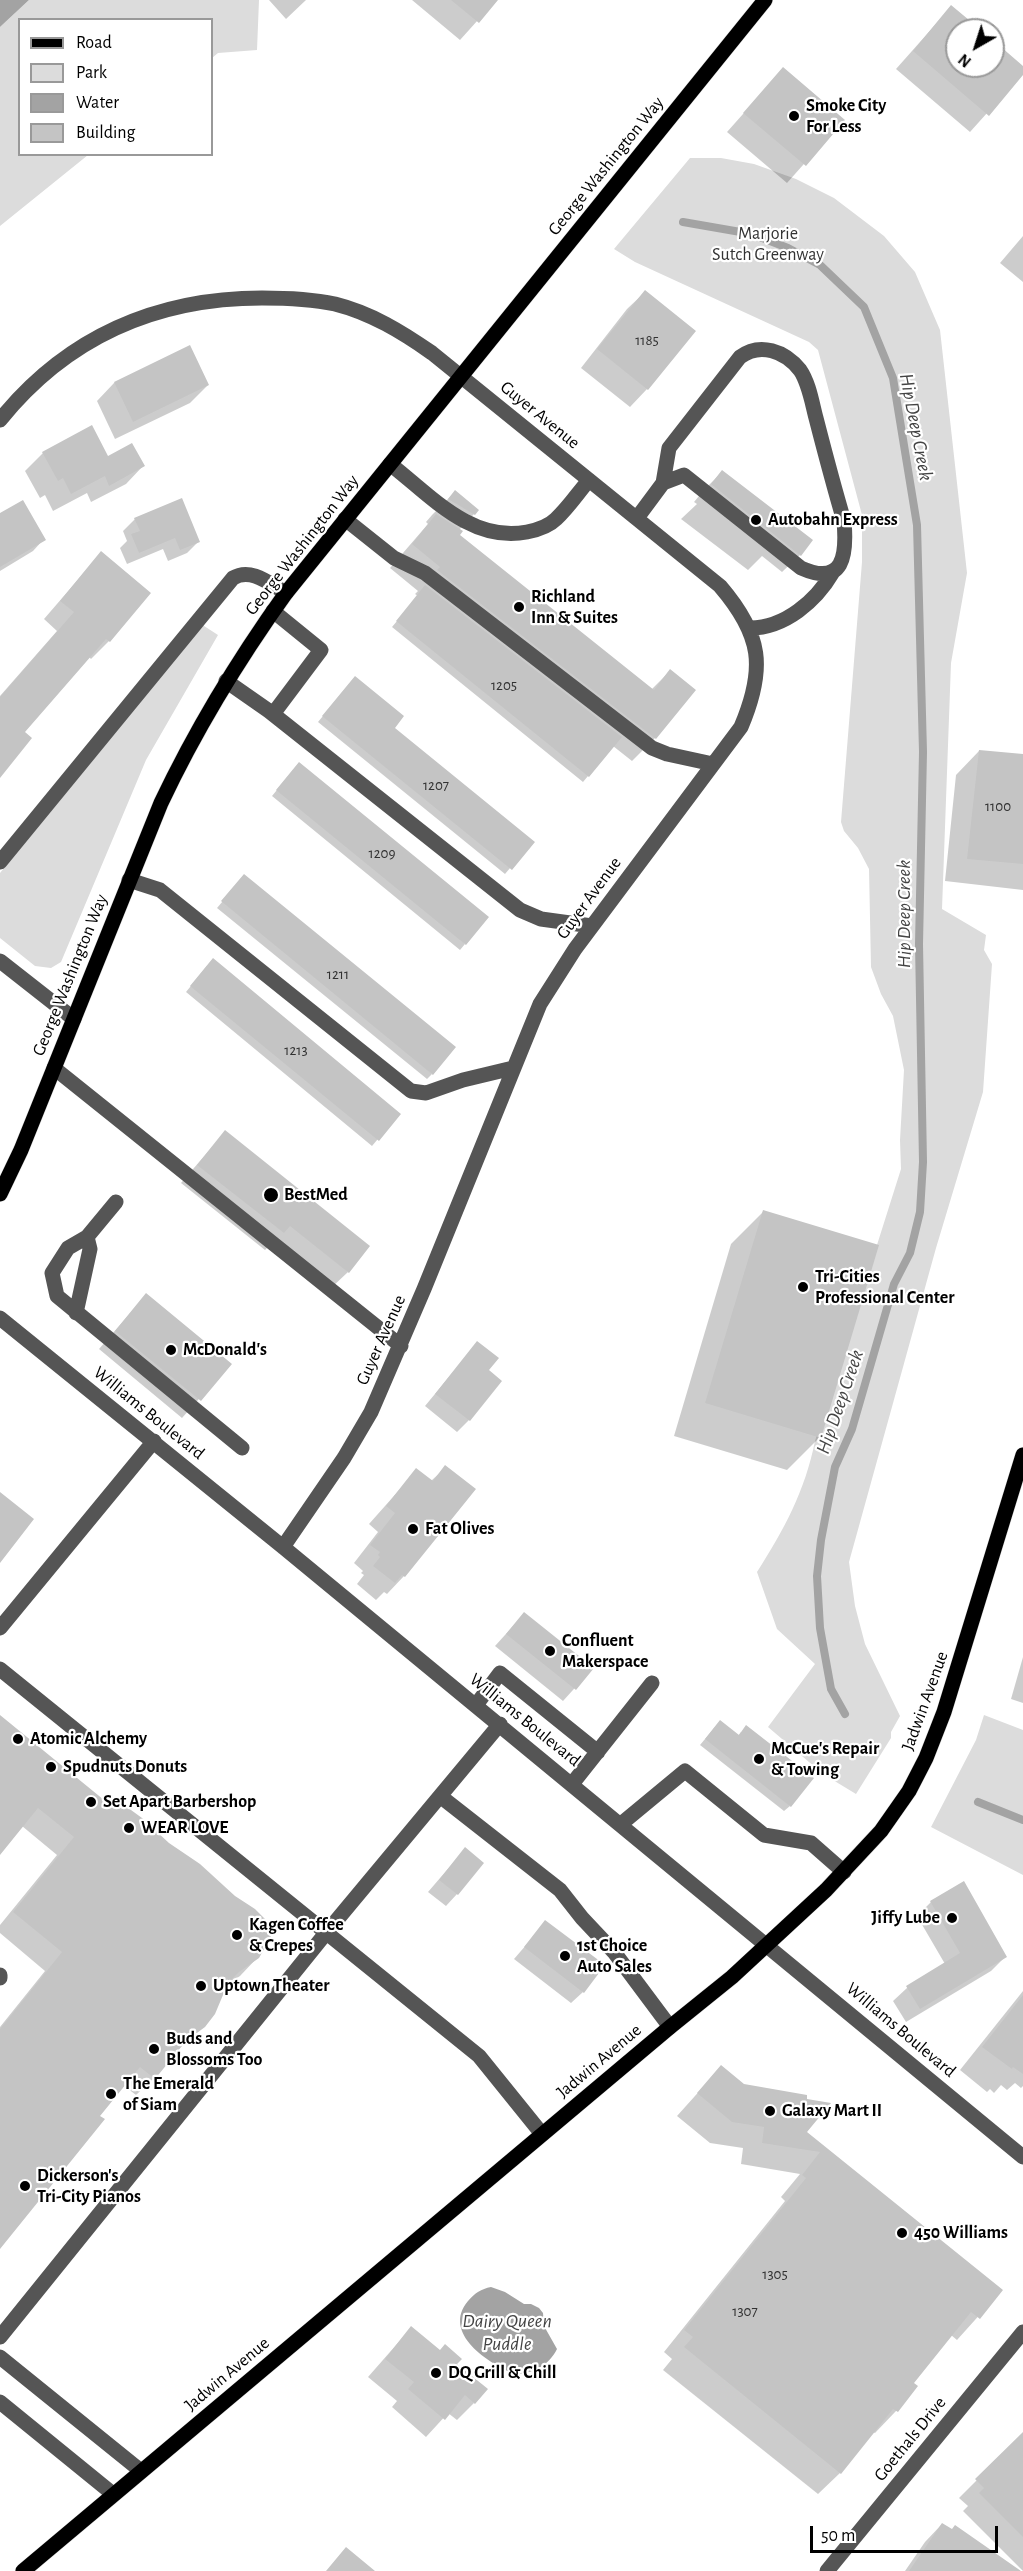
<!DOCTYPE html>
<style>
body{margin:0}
#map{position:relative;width:1023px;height:2571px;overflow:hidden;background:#fff;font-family:"Alegreya Sans",sans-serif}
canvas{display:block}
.legend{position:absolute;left:18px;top:18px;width:195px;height:138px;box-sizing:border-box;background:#fff;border:2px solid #999;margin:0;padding:8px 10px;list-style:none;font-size:18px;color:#000}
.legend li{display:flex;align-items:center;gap:12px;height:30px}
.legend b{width:30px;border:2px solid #999}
.north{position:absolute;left:945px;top:18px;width:60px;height:60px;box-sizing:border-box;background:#fff;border:2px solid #999;border-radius:50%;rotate:219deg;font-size:16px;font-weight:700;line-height:24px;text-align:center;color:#000}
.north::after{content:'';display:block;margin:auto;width:21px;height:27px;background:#000;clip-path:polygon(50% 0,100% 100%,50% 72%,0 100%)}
.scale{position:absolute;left:810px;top:2526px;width:188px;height:27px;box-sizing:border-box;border:3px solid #000;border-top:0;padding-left:8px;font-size:18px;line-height:21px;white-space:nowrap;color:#000;-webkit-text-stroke:4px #fff;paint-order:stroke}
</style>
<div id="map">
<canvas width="1023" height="2571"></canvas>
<ul class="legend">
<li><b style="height:8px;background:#000"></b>Road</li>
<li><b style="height:16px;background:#dcdcdc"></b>Park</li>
<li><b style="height:16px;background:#a3a3a3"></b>Water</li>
<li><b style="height:16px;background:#c4c4c4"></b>Building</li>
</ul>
<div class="north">N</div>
<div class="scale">50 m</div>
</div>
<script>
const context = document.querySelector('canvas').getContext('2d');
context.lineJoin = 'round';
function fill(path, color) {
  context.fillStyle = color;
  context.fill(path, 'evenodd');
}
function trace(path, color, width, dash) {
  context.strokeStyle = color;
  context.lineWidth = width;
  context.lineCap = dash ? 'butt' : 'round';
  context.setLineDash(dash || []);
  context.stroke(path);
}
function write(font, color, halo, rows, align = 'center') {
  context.font = font + ' "Alegreya Sans",sans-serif';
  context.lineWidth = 4.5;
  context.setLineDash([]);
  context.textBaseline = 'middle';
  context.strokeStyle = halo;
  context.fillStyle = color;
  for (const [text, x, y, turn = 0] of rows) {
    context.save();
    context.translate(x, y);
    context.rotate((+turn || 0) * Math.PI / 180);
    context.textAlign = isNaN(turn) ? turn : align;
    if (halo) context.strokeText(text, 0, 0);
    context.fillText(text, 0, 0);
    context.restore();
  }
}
const green = new Path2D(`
 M29 0H259L257 50 218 53 212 58V20H20V154L88 155 0 226V27Z
 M690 158H721L754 164 796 179 834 198 884 236 915 272 940 330 967 573 951 663 942 909 986 935 984 950 992 964 983 1092 936 1248 849 1562 855 1606 865 1644 900 1716 891 1732V1738L856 1794 823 1774 768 1727 815 1664 777 1629 757 1572C784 1530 805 1491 815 1441L901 1169 900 1140 904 1070 893 1016 881 994 871 967 869 869 858 848 844 831 841 822 862 562V515L818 350 809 342 635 262 614 249Z
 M201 624 218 635 146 760 61 962 51 968 35 966 0 938V873Z
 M984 1715 1023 1730V1875L931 1827 976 1740Z`);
const water = new Path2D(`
 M0 0H29L0 27Z
 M491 2287 505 2292 524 2304H531L539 2308 543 2313 544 2326 557 2349C549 2365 533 2374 515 2374 489 2364 441 2333 468 2301 475 2293 481 2289 491 2287Z`);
const shadow = new Path2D(`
 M269 0H306L286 19Z
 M412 0H496L460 40Z
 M951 7 978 30H957V66H993V42L1023 68V73L970 132 896 69Z
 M783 69 843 120 787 183 727 132Z
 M1023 236V282L1000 263Z
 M645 292 647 389 630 407 581 368 627 309Z
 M189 347 208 385 190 403 115 439 97 401 114 383Z
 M43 453 108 458 143 466 126 484 91 502 87 493 53 511 45 495 40 498 25 471Z
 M722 472 800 555 782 572 762 556 748 570 681 519 697 504 694 502 704 490Z
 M455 492 474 514 459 530 458 536 651 690 670 671 655 738 632 761 613 746 583 782 392 627 418 596 415 594 418 591 390 568 428 524 426 522 432 515Z
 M0 515 44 539 33 551 0 571Z
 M135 519 198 542 187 553 168 561 163 549 127 564 120 548 127 541 123 531Z
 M101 553 149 593 109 641 91 659 89 657 23 732 0 775V696L57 631 44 619Z
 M350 683 393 728 532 842 505 874 318 722Z
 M979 751 1023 756V890L945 881 956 775Z
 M294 769 465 944 460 950 272 796Z
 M239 882 432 1074 427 1079 217 908Z
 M207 966 399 1114 372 1146 186 992Z
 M225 1132 348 1272 330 1289 272 1243 265 1250 181 1183Z
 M763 1212 820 1437 787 1470 674 1436 731 1244Z
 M146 1295 230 1364 182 1418 99 1349Z
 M477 1343 487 1371 469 1420 457 1432 425 1406Z
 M446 1467 404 1576 387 1594 384 1592 376 1600 357 1584 364 1575 361 1573 363 1571 354 1563 378 1532 369 1524 417 1470 431 1481Z
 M524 1614 592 1669 563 1701 495 1646Z
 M1023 1657V1703L1011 1699Z
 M0 1717 269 1937 258 1957 240 1976 224 1987 204 2026 175 2052 154 2078 136 2095 123 2085 0 2247V2027L45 1971 0 1933V1925L57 1855 22 1826 0 1852Z
 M715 1727 738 1736 741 1732 790 1806 784 1811 700 1745Z
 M465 1849 457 1894 446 1906 428 1892Z
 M931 1902 1005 1957 991 1971 906 2022 893 2001 907 1988 945 1964 917 1916Z
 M546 1922 583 1992 571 2003 514 1959Z
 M1023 1991V2086L1021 2088 1015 2083 1007 2090 1001 2085 994 2093 990 2089 987 2092 960 2070Z
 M721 2067 1001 2291 957 2340 951 2335 912 2383 916 2386 896 2411 875 2433 873 2432 840 2473 818 2494 663 2370 672 2359 664 2352 785 2201 781 2197 800 2174 741 2164 743 2148 710 2143 677 2116Z
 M411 2328 455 2364 474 2403 457 2420 448 2413 426 2437 392 2407 397 2401 368 2377Z
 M1019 2438 1023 2442V2571L963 2511 968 2506 959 2498Z
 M942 2524 1019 2571H905L925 2542Z`);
const stream = new Path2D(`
 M683 222 752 234 788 248 820 265 864 307 893 378 917 525 923 752 919 944 923 1162 920 1212 910 1253 894 1284 852 1429 835 1467 821 1540 817 1576 820 1628 831 1689 845 1714
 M978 1802 1023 1820`);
const building = new Path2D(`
 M451 0H498L479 23Z
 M951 5 981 30H957V66H993V40L1023 66V75L989 116 913 51Z
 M783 67 845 120 806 166 743 113Z
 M645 290 696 331 648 390 597 349Z
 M190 345 209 385 133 422 114 382Z
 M92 425 108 456 132 443 145 466 109 486 105 476 71 494 63 478 58 481 42 452Z
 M722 470 813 540 801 556 711 484Z
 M455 490 479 510 475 515 448 499Z
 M182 498 200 542 180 550 175 538 139 553 131 534 140 531 134 518Z
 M23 500 46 540 0 567V513Z
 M436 514 463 531 460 535 654 690 670 669 696 690 656 739 437 570 440 567 412 544Z
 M101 551 151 593 110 642 106 639 25 732 32 738 0 778V697L74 612 60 601Z
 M425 585 622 737 589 777 396 621Z
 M355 676 404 716 395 728 535 842 512 870 322 716Z
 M979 750 1023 754V864L967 859Z
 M299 762 489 917 466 945 276 790Z
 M244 874 456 1047 433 1075 221 901Z
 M213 958 401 1114 379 1141 190 986Z
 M225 1130 370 1246 349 1273 290 1226 284 1233 197 1165Z
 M763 1210 879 1245 821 1438 705 1403Z
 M146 1293 232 1364 201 1401 115 1331Z
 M477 1341 499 1358 489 1370 502 1381 470 1421 435 1394Z
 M445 1465 476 1489 405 1577 402 1575 395 1583 373 1566 380 1557 378 1555 380 1552 370 1545 395 1513 386 1506 416 1468 433 1481Z
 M0 1492 34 1519 0 1563Z
 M524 1612 594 1668 576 1690 506 1634Z
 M0 1715 104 1800 109 1794 142 1818 169 1843 200 1864 235 1896 255 1909 265 1919 271 1937 259 1958 239 1972 228 1983 215 2014 205 2027 186 2041 155 2079 140 2067 100 2116 105 2119 0 2249V2029L62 1952 13 1912 74 1837 38 1808 0 1855Z
 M720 1720 739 1735 746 1725 814 1778 791 1807 705 1739Z
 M465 1847 484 1863 458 1895 439 1880Z
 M964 1881 1007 1957 920 2009 906 1986 960 1953 930 1901Z
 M545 1920 605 1965 584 1993 524 1947Z
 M1023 1995V2074L1013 2067 1012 2069 982 2047Z
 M721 2065 744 2084 807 2095V2099L831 2103 807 2132 1003 2290 980 2319 971 2312 914 2383 918 2386 898 2412 893 2409 841 2474 684 2347 693 2337 684 2330 806 2178 802 2175 820 2152 762 2143 764 2127 732 2122 697 2093Z
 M411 2326 440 2350 445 2344 462 2359 457 2364 488 2389 475 2404 465 2395 445 2420 408 2389 414 2382 385 2359Z
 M1023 2432V2537L979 2493 984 2488 975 2479Z
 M942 2523 952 2529 955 2525 1021 2571H909Z
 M346 2547 375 2571H326Z`);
const minor = new Path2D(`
 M0 420C67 337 157 298 262 298 286 298 311 299 335 304 371 313 402 332 432 353L720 586C762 635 766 668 741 727L575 949 540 1004 424 1289 371 1412 344 1458 283 1547
 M390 464C430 495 471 543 527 532 537 530 548 527 556 519 568 508 578 493 589 480
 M637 518 663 483 669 448 740 357C760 342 785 351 800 370 809 383 812 403 816 418 825 453 834 487 844 521 847 555 844 587 801 568L684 475 663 483
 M345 519 394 558 425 573 652 748 667 754 713 764
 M273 611 321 650 273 714
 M750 628C785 628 816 601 833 572
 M226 681 269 711 520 910 541 919 592 926
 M0 862 233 578C251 567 270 584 286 593
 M129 880 160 890 411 1091 426 1093 463 1080 513 1068
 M0 961 74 1019
 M54 1068 401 1346
 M116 1202 87 1237 68 1248 52 1273 57 1296 242 1448
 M76 1313 90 1249 87 1237
 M0 1318 283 1547 1023 2157
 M0 1628 154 1441
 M0 1669 479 2056 542 2134
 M476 1705 500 1673 598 1752
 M572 1784 652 1683
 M440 1796 560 1890 582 1918 614 1952 670 2027
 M621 1824 685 1771 764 1835 811 1843 844 1872
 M0 1975V1978
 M0 2337 326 1933 500 1724
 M0 2357 141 2471
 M0 2402 113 2494
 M827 2571 1023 2332`);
const major = new Path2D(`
 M0 1194 21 1150 161 803C196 729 238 660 286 593L765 0
 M23 2571 670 2027 732 1977 826 1890 881 1831 909 1791 926 1758 944 1712 1023 1455`);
const markers = [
 [794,116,6,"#000"],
 [756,520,6,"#000"],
 [519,607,6,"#000"],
 [271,1195,8,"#000"],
 [803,1287,6,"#000"],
 [171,1350,6,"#000"],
 [413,1529,6,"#000"],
 [550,1651,6,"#000"],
 [18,1739,6,"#000"],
 [759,1759,6,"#000"],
 [51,1767,6,"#000"],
 [91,1802,6,"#000"],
 [129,1828,6,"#000"],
 [952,1918,6,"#000"],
 [237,1935,6,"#000"],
 [565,1956,6,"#000"],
 [201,1986,6,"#000"],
 [154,2049,6,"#000"],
 [111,2094,6,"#000"],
 [770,2111,6,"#000"],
 [25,2186,6,"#000"],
 [902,2233,6,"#000"],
 [436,2373,6,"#000"]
];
const numberNames = [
 ["1185",647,340],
 ["1205",504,685],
 ["1207",436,785],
 ["1100",998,806],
 ["1209",382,853],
 ["1211",338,974],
 ["1213",296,1050],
 ["1305",775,2274],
 ["1307",745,2311]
];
const poiNames = [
 ["Smoke City",806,106],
 ["For Less",806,127],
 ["Autobahn Express",768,520],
 ["Richland",531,597],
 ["Inn & Suites",531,618],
 ["BestMed",284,1195],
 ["Tri-Cities",815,1277],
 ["Professional Center",815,1298],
 ["McDonald's",183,1350],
 ["Fat Olives",425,1529],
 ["Confluent",562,1641],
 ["Makerspace",562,1662],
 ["Atomic Alchemy",30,1739],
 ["McCue's Repair",771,1749],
 ["& Towing",771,1770],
 ["Spudnuts Donuts",63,1767],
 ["Set Apart Barbershop",103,1802],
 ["WEAR LOVE",141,1828],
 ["Jiffy Lube",940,1918,"right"],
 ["Kagen Coffee",249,1925],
 ["& Crepes",249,1946],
 ["1st Choice",577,1946],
 ["Auto Sales",577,1967],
 ["Uptown Theater",213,1986],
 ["Buds and",166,2039],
 ["Blossoms Too",166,2060],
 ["The Emerald",123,2084],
 ["of Siam",123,2105],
 ["Galaxy Mart II",782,2111],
 ["Dickerson's",37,2176],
 ["Tri-City Pianos",37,2197],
 ["450 Williams",914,2233],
 ["DQ Grill & Chill",448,2373]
];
const streetNames = [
 ["George Washington Way",606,166,-51],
 ["Guyer Avenue",540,415,39],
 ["George Washington Way",302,545,-52],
 ["Guyer Avenue",589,898,-54],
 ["George Washington Way",70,975,-68],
 ["Guyer Avenue",381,1340,-66],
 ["Williams Boulevard",149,1413,39],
 ["Jadwin Avenue",925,1701,-70],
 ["Williams Boulevard",525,1720,39],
 ["Williams Boulevard",901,2030,40],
 ["Jadwin Avenue",599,2061,-40],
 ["Jadwin Avenue",227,2374,-40],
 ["Goethals Drive",910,2439,-51]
];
const parkNames = [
 ["Marjorie",768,234],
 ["Sutch Greenway",768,255]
];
const waterNames = [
 ["Hip Deep Creek",916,427,79],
 ["Hip Deep Creek",904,914,-90],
 ["Hip Deep Creek",840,1402,-71],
 ["Dairy Queen",507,2321],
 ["Puddle",507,2344]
];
fill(green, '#dcdcdc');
fill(water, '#a3a3a3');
fill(shadow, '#0003');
trace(stream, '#a3a3a3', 8);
fill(building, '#c4c4c4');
trace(major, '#dbdbdb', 16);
trace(minor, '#555', 15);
trace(major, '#000', 15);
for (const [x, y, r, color] of markers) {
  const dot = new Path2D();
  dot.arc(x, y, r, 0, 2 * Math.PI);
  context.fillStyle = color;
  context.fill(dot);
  trace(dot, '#fff', 2);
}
write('15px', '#313131', null, numberNames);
write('bold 18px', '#000', '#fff', poiNames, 'left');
write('18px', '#000', '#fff', streetNames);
write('18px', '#333', '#fff', parkNames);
write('italic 20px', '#444', '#fff', waterNames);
</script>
